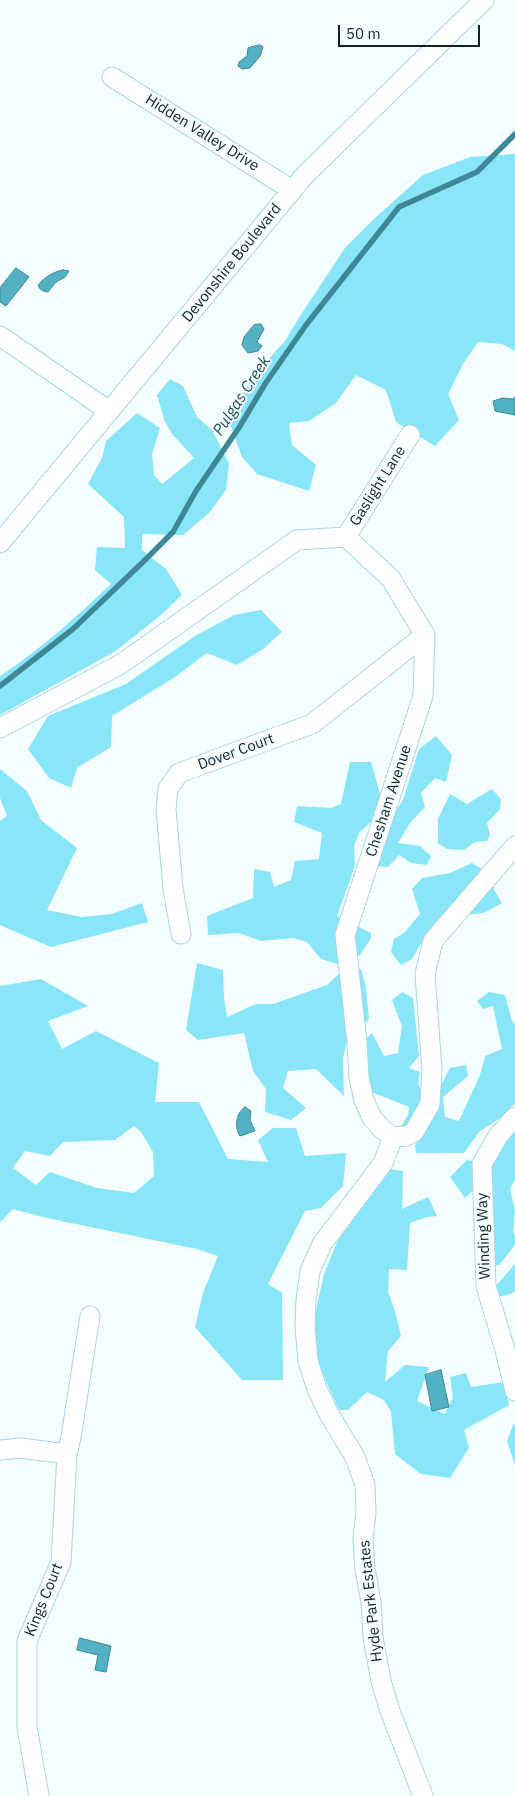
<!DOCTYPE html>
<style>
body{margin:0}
#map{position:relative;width:515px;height:1796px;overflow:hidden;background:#f4fdff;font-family:"IBM Plex Sans",sans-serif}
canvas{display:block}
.scale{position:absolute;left:338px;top:25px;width:142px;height:22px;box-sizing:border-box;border:2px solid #112226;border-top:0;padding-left:6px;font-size:15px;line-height:18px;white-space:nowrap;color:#112226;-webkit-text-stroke:4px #f4fdff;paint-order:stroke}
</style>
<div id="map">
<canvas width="515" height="1796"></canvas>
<div class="scale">50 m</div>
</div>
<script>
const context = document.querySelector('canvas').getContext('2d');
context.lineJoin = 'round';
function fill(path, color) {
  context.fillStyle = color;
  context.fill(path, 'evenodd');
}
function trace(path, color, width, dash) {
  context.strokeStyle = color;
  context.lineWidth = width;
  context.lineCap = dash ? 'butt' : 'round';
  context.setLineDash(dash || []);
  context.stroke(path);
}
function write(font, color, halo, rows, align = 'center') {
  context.font = font + ' "IBM Plex Sans",sans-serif';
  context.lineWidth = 4;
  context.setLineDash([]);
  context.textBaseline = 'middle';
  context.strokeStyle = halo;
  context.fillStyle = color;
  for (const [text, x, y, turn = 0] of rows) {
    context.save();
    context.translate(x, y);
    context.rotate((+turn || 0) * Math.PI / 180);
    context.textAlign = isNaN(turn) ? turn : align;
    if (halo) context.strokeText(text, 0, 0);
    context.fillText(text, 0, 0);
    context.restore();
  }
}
const green = new Path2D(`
 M515 154V351L502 344 478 342 463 364 448 394 459 420 435 446 396 422 386 390 356 375 336 403 309 421 289 423 292 445 316 465 309 491 257 474 242 457 228 418 255 374 285 341 300 316 345 248 375 218 423 175 470 157Z
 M170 379 183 386 197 417 212 430 229 463 226 490 209 513 183 535 142 534V550L166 569 182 595 161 615 116 651 0 715V676C40 650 76 617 111 584L95 570 97 547 125 548 124 517 88 484 102 458 106 441 137 413 160 428 152 454 154 475 162 484 194 458 173 435 165 422 157 395Z
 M261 610 282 632 263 649 237 665 207 653 175 677 112 716 111 747 77 768 71 788 49 778 28 749 48 716 126 684 195 636 234 615Z
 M436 736 452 755 446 782 435 778 421 793 425 807 410 823 398 843 420 846 431 856 427 865 411 863 399 855 388 867 375 866 389 822 403 800 419 749Z
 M350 762H371L380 794 374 819 359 833 354 846 355 866 337 916 371 933V938L360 955 337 964 321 959 307 942 293 938 261 941 239 933 208 935 207 916 253 898 254 869 270 872 274 887 291 880 295 861 319 859 322 833 294 822 297 806 331 808 341 804Z
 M0 769 27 791 41 820 77 848 47 910 82 917 112 914 142 903 148 922 51 947 0 925V821L7 816 0 798Z
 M492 789 501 799 500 809 487 823 490 835 487 841 475 842 464 850 447 849 438 843V819L450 794 467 804Z
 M472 863 485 871 494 882V890L502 903 484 913 466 915 453 906 430 928 412 959 401 965 391 952 394 939 404 933 420 914 412 889 422 878 450 873Z
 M197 963 223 970 224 997 227 1017 256 1004H273L327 985 342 971 361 969 366 988 369 1019 346 1044 343 1059 344 1096 316 1069 288 1071 283 1088 306 1108 291 1120 265 1112 266 1089 253 1071 244 1033 198 1040 186 1030Z
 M41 979 88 1006 48 1021 62 1049 96 1031 159 1063 155 1102H199L228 1159 268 1162 258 1140 273 1128H296L305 1156 346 1153 343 1186 321 1208 305 1211 268 1284 282 1293 283 1380H242L195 1327 203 1293 218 1256 197 1249 47 1218 13 1209 0 1222V986ZM134 1126 141 1132 153 1152 154 1176 134 1193 97 1188 50 1172 36 1185 13 1168 25 1151 50 1156 63 1142 115 1140Z
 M402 992 413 998 419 1056 409 1068 420 1072 418 1084 422 1091 440 1087 450 1068 466 1065 468 1076 443 1097 445 1117 459 1121 480 1075 485 1056 502 1049 493 1006 483 1009 477 1001 489 992 505 995 512 1021 515 1024V1103L500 1118 479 1132 464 1153H416L415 1145 423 1136 400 1128 408 1115 409 1107 369 1091 361 1044 372 1033 384 1056 398 1053 402 1026 392 1000Z
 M515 1124V1180L510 1188 515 1211 513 1231 515 1235V1245L499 1265H490L491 1189 472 1191 465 1198 450 1177 467 1160 488 1164Z
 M390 1169 403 1171 402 1209 428 1197 437 1216 427 1217 410 1223 407 1270 389 1269 388 1292 395 1311 401 1336 388 1351 385 1382 405 1365 429 1367 417 1401 445 1414 453 1397 450 1377 466 1373 471 1387 504 1382 509 1405 464 1430 469 1448 450 1478 421 1474 395 1454 391 1412 384 1400 367 1392 348 1410H339L316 1359 315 1315 324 1274 338 1240Z
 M515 1264V1291L511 1294 497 1297 494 1288Z
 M515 1424V1465L507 1441 513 1425Z`);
const water = new Path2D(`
 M260 45 263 47 260 56 250 68 242 69 238 66 239 62 247 56 248 48Z
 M16 268 29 277 6 306 0 302V288Z
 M63 270 69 271 65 277 56 282 48 292C42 291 40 290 38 285 45 277 53 272 63 270Z
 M261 324 264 329 257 342 262 346 258 351 248 353 242 345 244 337 254 325Z
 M515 397V415L495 411 493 401 503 398 513 399Z
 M245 1107 251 1111 250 1120 255 1131 240 1136C234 1127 236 1113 245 1107Z
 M441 1370 449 1407 432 1411 425 1375Z
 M80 1638 111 1646 106 1672 95 1670 98 1655 77 1650Z`);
const stream = new Path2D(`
 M0 686 73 629 143 562 173 532 196 491 240 426 265 384 306 325 399 207 477 172 515 134`);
const minor = new Path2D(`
 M112 77 292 190
 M0 336 109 411
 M346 537 410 435
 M0 543 304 176 484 0
 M0 728 121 664 297 540 346 537 391 579 425 635 423 696 345 935 357 1042 359 1078 364 1100 372 1118 383 1130 393 1137 406 1136 414 1132 430 1104 432 1070 425 974 433 941 515 846
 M181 934 173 889 166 809 168 789 179 773 312 724 425 635
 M515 1117 498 1136 482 1164 486 1286 505 1350 515 1391
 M393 1137 383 1163 322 1244 310 1271 306 1300 305 1326 308 1361 317 1389 329 1414 355 1457 365 1485 366 1512 363 1539 365 1569 371 1602 373 1637 381 1681 390 1711 423 1796
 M0 1450 21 1448 67 1454
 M39 1796 27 1727V1641L61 1562 67 1454 71 1437 90 1316`);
const streetNames = [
 ["Hidden Valley Drive",202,133,32],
 ["Devonshire Boulevard",232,263,-51],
 ["Gaslight Lane",378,486,-58],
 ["Dover Court",236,752,-20],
 ["Chesham Avenue",389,801,-72],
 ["Winding Way",484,1236,-92],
 ["Kings Court",44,1600,-68],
 ["Hyde Park Estates",371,1601,-96]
];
const waterNames = [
 ["Pulgas Creek",242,396,-57]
];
fill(green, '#89e6f9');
fill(water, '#52b2c4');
trace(water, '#3e8795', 1);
trace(stream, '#3e8795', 5.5);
trace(minor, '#a9d5df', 21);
trace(minor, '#fff', 19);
write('15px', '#112226', '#f4fdff', streetNames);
write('italic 16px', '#1f4a52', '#f4fdff', waterNames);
</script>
